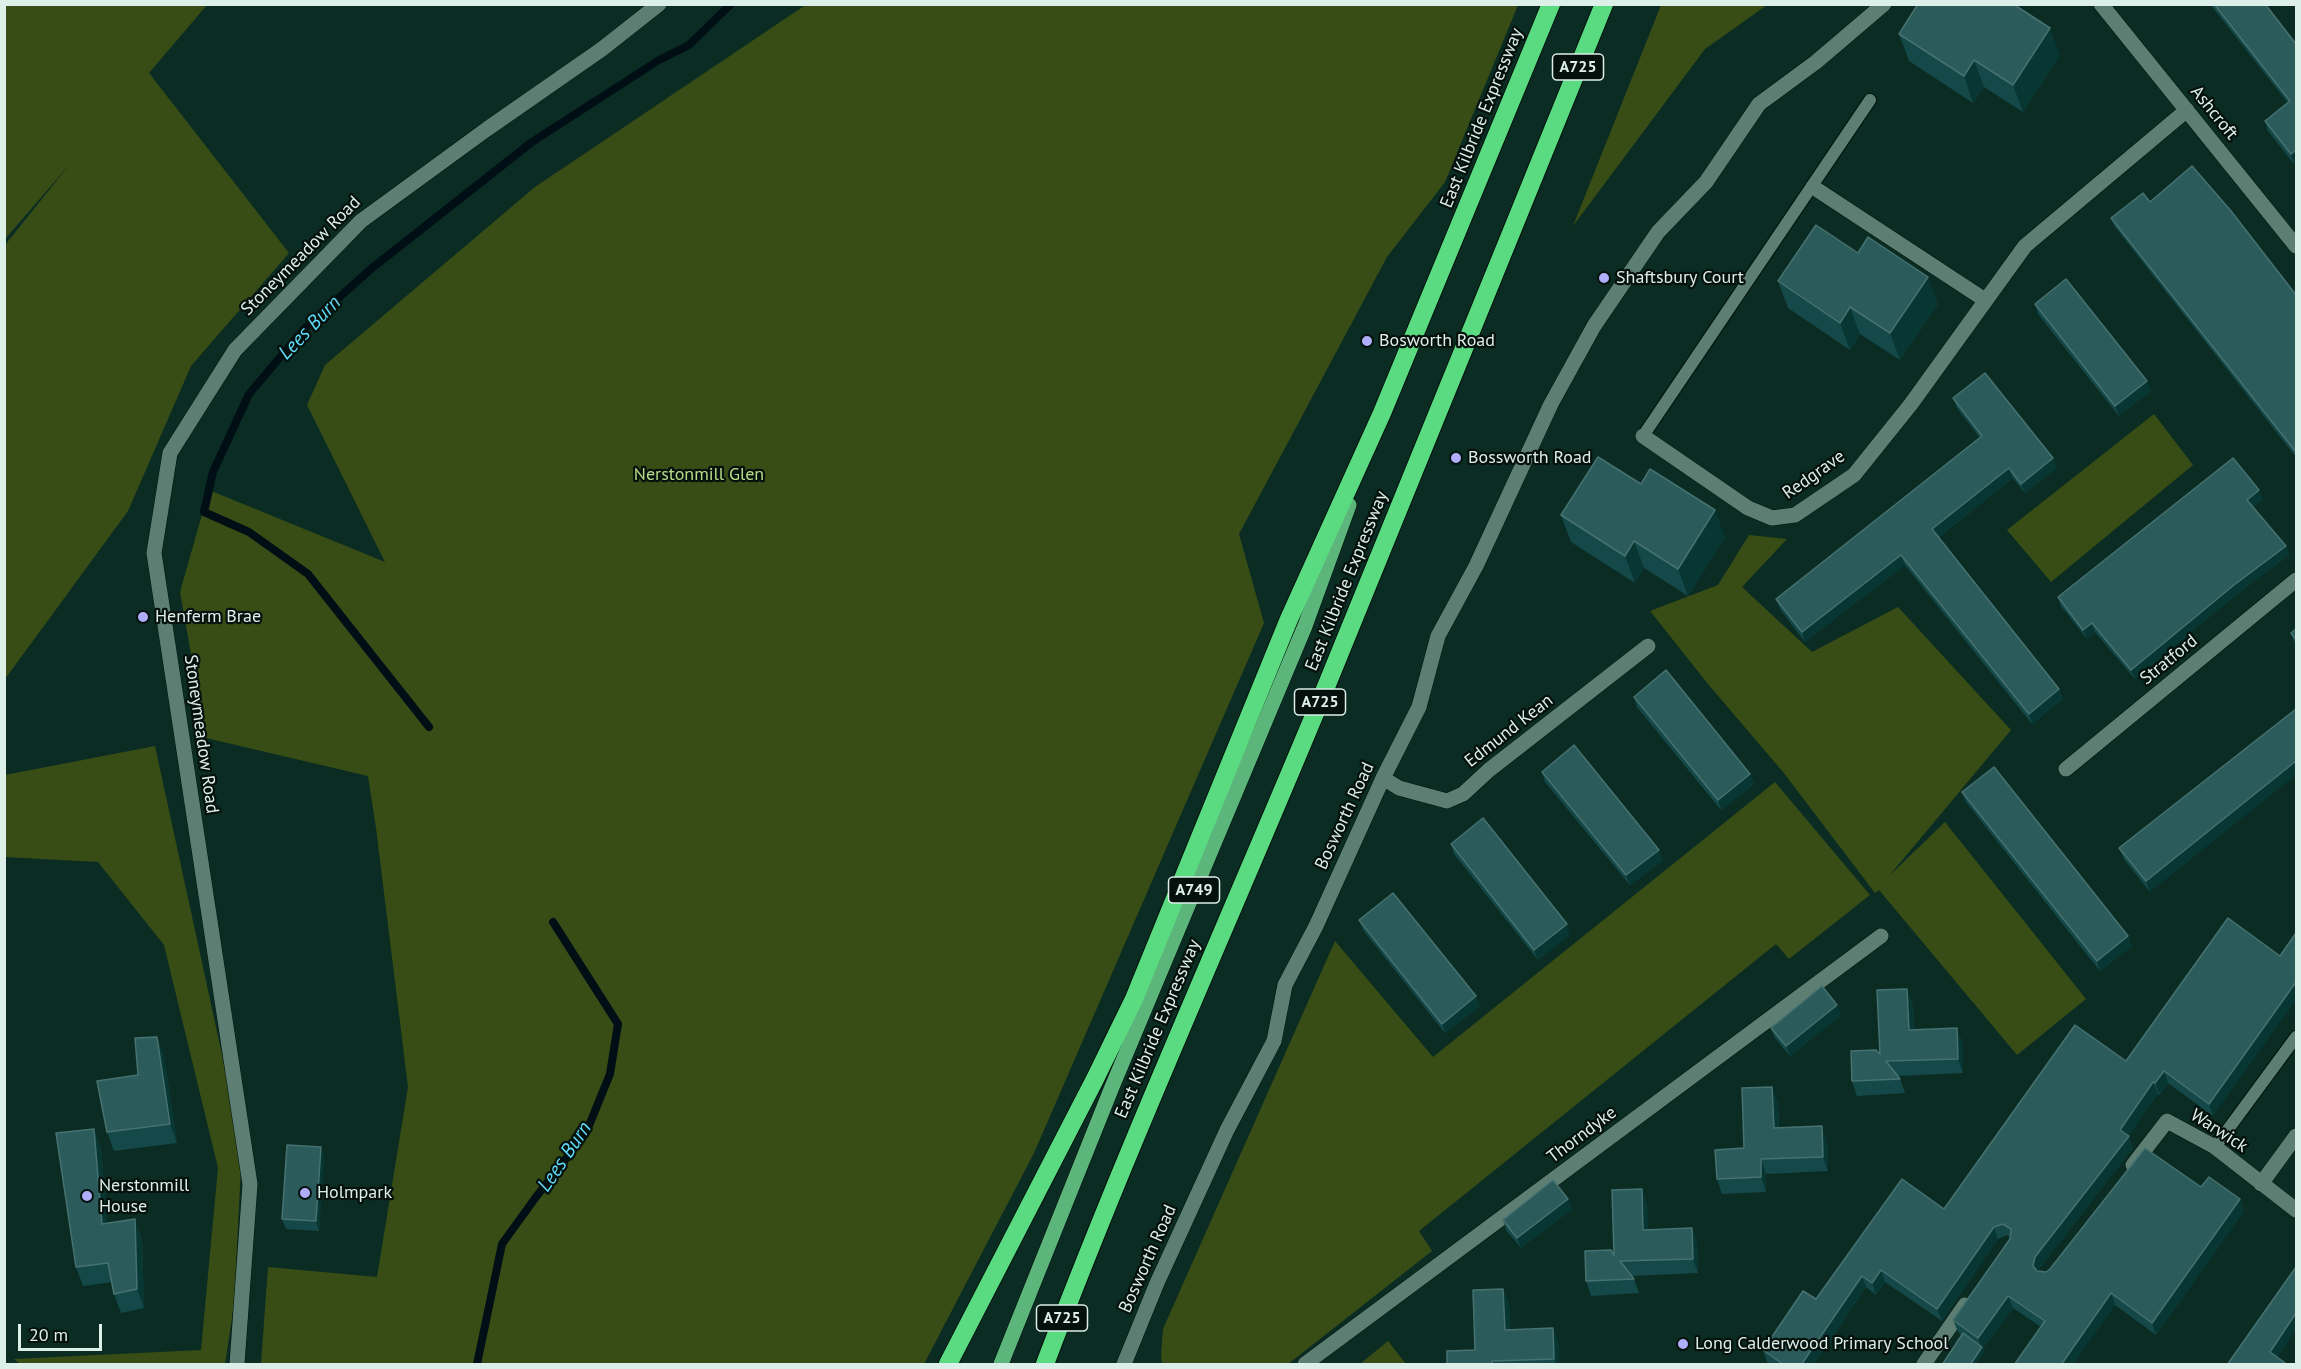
<!DOCTYPE html>
<style>
body{margin:0}
#map{position:relative;width:2301px;height:1369px;overflow:hidden;background:#0b2c23;font-family:"PT Sans",sans-serif}
canvas{display:block}
.frame{position:absolute;inset:0;border:6px solid #ddefe9;pointer-events:none}
.scale{position:absolute;left:18px;top:1324px;width:84px;height:27px;box-sizing:border-box;border:3px solid #ddefe9;border-top:0;padding-left:8px;font-size:18px;line-height:21px;white-space:nowrap;color:#ddefe9;-webkit-text-stroke:4px #05110d;paint-order:stroke}
</style>
<div id="map">
<canvas width="2301" height="1369"></canvas>
<div class="frame"></div>
<div class="scale">20 m</div>
</div>
<script>
const context = document.querySelector('canvas').getContext('2d');
context.lineJoin = 'round';
function fill(path, color) {
  context.fillStyle = color;
  context.fill(path, 'evenodd');
}
function trace(path, color, width, dash) {
  context.strokeStyle = color;
  context.lineWidth = width;
  context.lineCap = dash ? 'butt' : 'round';
  context.setLineDash(dash || []);
  context.stroke(path);
}
function write(font, color, halo, rows, align = 'center') {
  context.font = font + ' "PT Sans",sans-serif';
  context.lineWidth = 4.5;
  context.setLineDash([]);
  context.textBaseline = 'middle';
  context.strokeStyle = halo;
  context.fillStyle = color;
  for (const [text, x, y, turn = 0] of rows) {
    context.save();
    context.translate(x, y);
    context.rotate((+turn || 0) * Math.PI / 180);
    context.textAlign = isNaN(turn) ? turn : align;
    if (halo) context.strokeText(text, 0, 0);
    context.fillText(text, 0, 0);
    context.restore();
  }
}
const green = new Path2D(`
 M5 4 207 5 149 73 289 253 191 366 128 511 5 679V245L70 164 5 239Z
 M807 4 1518 5 1445 182 1387 257 1239 534 1264 623 1034 1153 924 1364H261L268 1267 377 1277 408 1087 376 828 368 776 206 738 180 592 209 490 385 562 307 405 325 365 535 187Z
 M1661 5H1767L1705 49 1573 226Z
 M2154 414 2193 465 2051 582 2007 530Z
 M1749 535 1787 539 1742 587 1812 652 1898 607 2011 730 1889 876 1945 822 2086 999 2017 1055 1879 890 1875 893 1783 772 1708 684 1650 611 1718 585Z
 M155 746 242 1147 234 1305 225 1364H5L19 1363 14 1359 201 1350 218 1168 164 945 98 862 5 857V775Z
 M1775 782 1870 895 1789 959 1776 944 1419 1231 1432 1251 1288 1364H1162L1161 1356 1163 1329 1335 941 1433 1057Z
 M1388 1341 1406 1364H1360Z`);
const stream = new Path2D(`
 M429 727 308 574 249 532 204 512 213 472 249 394 304 329 372 268 532 142 659 60 689 45 731 4
 M477 1364 502 1244 536 1197 586 1133 610 1074 618 1024 553 922`);
const lane = new Path2D(`
 M1643 436 1870 100
 M2215 1147 2296 1037`);
const street = new Path2D(`
 M2101 4 2296 246
 M1813 187 1985 300
 M1643 436 1748 508 1772 518 1795 515 1854 475 1911 404 2025 246 2187 110
 M2066 769 2296 580
 M1383 778 1399 788 1447 801 1463 794 1489 770 1648 646
 M2133 1165 2167 1121 2215 1147 2296 1210
 M2261 1184 2296 1136
 M237 1364 250 1184 154 553 170 453 235 350 361 221 487 129 602 49 659 4
 M1124 1364 1157 1283 1227 1130 1274 1041 1285 985 1316 926 1383 778 1419 707 1438 636 1476 566 1551 404 1594 326 1658 232 1706 182 1759 104 1816 62 1884 4
 M1305 1364 1881 936
 M1924 1364 1965 1305`);
const primary = new Path2D(`
 M1001 1364 1112 1087 1305 626 1349 505`);
const highway = new Path2D(`
 M948 1364 1095 1079 1134 999 1289 619 1382 413 1551 4
 M1045 1364C1132 1134 1234 910 1328 682 1421 457 1512 230 1604 4`);
const wall = new Path2D(`
 M2210 4H2265L2296 44 2294 164 2268 131 2265 121 2288 103Z
 M1899 34 2060 55 2023 112 1984 87 1973 103 1909 61Z
 M2150 202 2296 295V457L2115 227 2111 218Z
 M1858 253 1938 304 1900 360 1860 334 1850 350 1788 308 1778 281Z
 M2035 304 2151 391 2119 416 2038 314Z
 M1953 398 2057 468 2025 493 2013 478 1939 537 2059 689 2063 699 2032 724 1905 565 1805 642 1780 609 1776 599 1980 438 1957 408Z
 M2263 499 2253 507 2286 546 2289 555 2237 594 2135 679 2095 632 2087 639 2061 606 2058 597Z
 M1561 515 1725 537 1688 596 1644 568 1635 583 1571 542Z
 M2296 629V646L2291 633Z
 M1634 697 1750 774 1754 784 1721 810 1637 707Z
 M2296 709 2150 892 2124 859 2119 848Z
 M1542 772 1663 860 1630 885 1545 782Z
 M1962 792 2132 946 2100 971 1966 802Z
 M1451 844 1570 934 1538 960 1454 854Z
 M2228 918 2213 1116 2168 1083 2160 1095 2158 1094 2128 1136 2133 1148 2039 1269V1271L2046 1272 2201 1187 2240 1199 2244 1211 2156 1335 2115 1305 2041 1327 2013 1308 1983 1348 1984 1352 1975 1365H1942L1962 1335 1958 1332 1953 1320 2010 1239V1237L2007 1235 1998 1239 1942 1321 1885 1282 1876 1295 1866 1287 1814 1365H1771L1767 1362 1763 1350 1816 1299 1944 1209 2126 1061Z
 M1359 920 1480 1006 1445 1033 1363 930Z
 M1913 1004 1914 1030 1963 1043V1073L1897 1076 1900 1079 1905 1093 1857 1096 1852 1081 1880 1054Z
 M1841 1015 1790 1056 1775 1038 1771 1028Z
 M157 1037 164 1056 177 1143 114 1151 107 1132 138 1075Z
 M1778 1102 1779 1128 1827 1141 1828 1171 1766 1174V1192L1722 1194 1717 1179 1744 1148Z
 M101 1148 107 1223 142 1239 144 1308 121 1313 114 1294 112 1282 83 1286 76 1267Z
 M324 1157 319 1231 286 1229 282 1219Z
 M1568 1199 1572 1209 1521 1248 1506 1230 1503 1220Z
 M1647 1204 1648 1230 1692 1228 1697 1243 1698 1273 1631 1276 1634 1279 1639 1293 1591 1296 1586 1281 1614 1255Z
 M1503 1289 1509 1304 1510 1330 1559 1343V1365H1447L1475 1350Z`);
const shadedWall = new Path2D(`
 M2050 28 2060 55 2023 112 2013 85Z
 M1974 60 1984 87 1973 103 1964 76Z
 M2296 150V162L2294 164 2291 154Z
 M1928 277 1938 304 1900 360 1890 333Z
 M1850 307 1860 334 1850 350 1840 323Z
 M2147 381 2151 391 2119 416 2115 406Z
 M2053 458 2057 468 2025 493 2021 484Z
 M2009 468 2013 478 1936 539 1932 529Z
 M2259 490 2263 499 2250 509 2247 500Z
 M1715 510 1725 537 1688 596 1678 569Z
 M1634 541 1644 568 1635 583 1625 556Z
 M2286 546 2289 555 2237 594 2135 679 2131 670 2234 585Z
 M1901 555 1905 565 1805 642 1802 632Z
 M2092 623 2095 632 2087 639 2083 630Z
 M2059 689 2063 699 2032 724 2029 714Z
 M2296 761V775L2150 892 2146 881Z
 M1750 774 1754 784 1721 810 1718 800Z
 M1659 850 1663 860 1630 885 1626 875Z
 M1567 924 1570 934 1538 960 1534 950Z
 M2128 936 2132 946 2100 971 2097 961Z
 M2296 982V1000L2213 1116 2209 1104Z
 M1907 989 1913 1004 1914 1045 1909 1030Z
 M1476 996 1480 1006 1445 1033 1442 1024Z
 M1837 1005 1841 1015 1790 1056 1786 1046Z
 M1957 1028 1963 1043V1073L1958 1059Z
 M157 1037 164 1056 177 1143 170 1124Z
 M2164 1071 2168 1083 2160 1095 2155 1083Z
 M2153 1082 2158 1094 2124 1142 2120 1130Z
 M1772 1087 1778 1102 1779 1143 1774 1128Z
 M1822 1126 1827 1141 1828 1171 1823 1157Z
 M94 1129 101 1148 109 1243 102 1224Z
 M2129 1136 2133 1148 2039 1269 2038 1278 2033 1266 2035 1257Z
 M321 1147 324 1157 319 1231 316 1221Z
 M1761 1159 1766 1174V1192L1761 1177Z
 M1642 1189 1647 1204 1649 1245 1643 1230Z
 M1568 1199 1572 1209 1521 1248 1517 1238Z
 M2240 1199 2244 1211 2156 1335 2152 1323Z
 M135 1219 142 1239 144 1308 137 1289Z
 M1994 1227 1998 1239 1942 1321 1937 1309Z
 M1692 1228 1697 1243 1698 1273 1693 1259Z
 M1881 1270 1885 1282 1876 1295 1872 1283Z
 M1862 1276 1866 1287 1814 1365H1801Z
 M1503 1289 1509 1304 1510 1345 1505 1330Z
 M2111 1293 2115 1305 2073 1365H2061Z
 M2008 1296 2013 1308 1983 1348 1984 1352 1975 1365H1970L1982 1348 1978 1338Z
 M2296 1313V1329L2274 1363 2270 1352Z
 M1553 1328 1559 1343V1365H1556L1554 1359Z`);
const building = new Path2D(`
 M1918 4H2013L2050 28 2013 85 1974 60 1964 76 1899 34Z
 M2214 4H2265L2296 44V150L2291 154 2265 121 2290 101Z
 M2192 166 2231 211 2296 295V452L2111 218 2143 193 2150 202Z
 M1816 225 1858 253 1868 237 1928 277 1890 333 1850 307 1840 323 1778 281Z
 M2066 279 2147 381 2115 406 2035 304Z
 M1985 373 2053 458 2021 484 2009 468 1932 529 2059 689 2029 714 1901 555 1802 632 1776 599 1982 436 1953 398Z
 M1598 457 1641 484 1650 469 1715 510 1678 569 1634 541 1625 556 1561 515Z
 M2233 458 2259 490 2247 500 2286 546 2234 585 2131 670 2092 623 2083 630 2058 597Z
 M2296 629V640L2291 633Z
 M1666 670 1750 774 1718 800 1634 697Z
 M2296 709V761L2146 881 2119 848Z
 M1574 745 1659 850 1626 875 1542 772Z
 M1994 767 2128 936 2097 961 1962 792Z
 M1483 818 1567 924 1534 950 1451 844Z
 M1393 893 1476 996 1442 1024 1359 920Z
 M2228 918 2280 956 2296 933V982L2209 1104 2164 1071 2155 1083 2153 1082 2120 1130 2129 1136 2035 1257 2033 1266 2037 1271 2046 1272 2050 1269 2145 1148 2201 1187 2209 1177 2240 1199 2152 1323 2111 1293 2061 1365H2014L2045 1321 2008 1296 1978 1338 1953 1320 2010 1239 2011 1229 2003 1224 1994 1227 1937 1309 1881 1270 1872 1283 1862 1276 1801 1365H1784L1763 1350 1803 1291 1816 1299 1902 1179 1944 1209 2075 1025 2126 1061Z
 M1822 986 1837 1005 1786 1046 1771 1028Z
 M1907 989 1909 1030 1957 1028 1958 1059 1886 1061 1900 1079 1852 1081 1851 1051 1876 1050 1880 1054 1877 990Z
 M157 1037 170 1124 107 1132 97 1081 138 1075 135 1038Z
 M1772 1087 1774 1128 1822 1126 1823 1157 1761 1159V1177L1717 1179 1715 1150 1744 1148 1742 1088Z
 M94 1129 102 1224 135 1219 137 1289 114 1294 108 1263 76 1267 56 1133Z
 M287 1145 321 1147 316 1221 282 1219Z
 M1553 1180 1568 1199 1517 1238 1503 1220Z
 M1642 1189 1643 1230 1692 1228 1693 1259 1620 1261 1634 1279 1586 1281 1585 1251 1611 1250 1614 1255 1612 1190Z
 M2296 1267V1313L2270 1352 2288 1365H2227Z
 M1503 1289 1505 1330 1553 1328 1554 1359 1492 1361V1365H1447V1351L1475 1350 1473 1290Z
 M1963 1333 1982 1347 1970 1365H1942Z`);
const markers = [
 [1604,278,6,"#afaefa"],
 [1367,341,6,"#afaefa"],
 [1456,458,6,"#afaefa"],
 [143,617,6,"#afaefa"],
 [305,1193,6,"#afaefa"],
 [87,1196,6,"#afaefa"],
 [1683,1344,6,"#afaefa"]
];
const shields = [
 [1578,67,51],
 [1320,702,51],
 [1194,890,51],
 [1062,1318,51]
];
const shieldNames = [
 ["A725",1578,67],
 ["A725",1320,702],
 ["A749",1194,890],
 ["A725",1062,1318]
];
const streetNames = [
 ["Ashcroft",2214,113,51],
 ["East Kilbride Expressway",1482,118,-68],
 ["Stoneymeadow Road",301,256,-45],
 ["Redgrave",1814,475,-35],
 ["East Kilbride Expressway",1347,581,-68],
 ["Stratford",2169,660,-39],
 ["Edmund Kean",1509,731,-38],
 ["Stoneymeadow Road",201,734,82],
 ["Bosworth Road",1345,816,-65],
 ["East Kilbride Expressway",1158,1029,-67],
 ["Warwick",2219,1131,33],
 ["Thorndyke",1582,1135,-37],
 ["Bosworth Road",1148,1259,-66]
];
const poiNames = [
 ["Shaftsbury Court",1616,278],
 ["Bosworth Road",1379,341],
 ["Bossworth Road",1468,458],
 ["Henferm Brae",155,617],
 ["Nerstonmill",99,1186],
 ["House",99,1207],
 ["Holmpark",317,1193],
 ["Long Calderwood Primary School",1695,1344]
];
const parkNames = [
 ["Nerstonmill Glen",699,475]
];
const waterNames = [
 ["Lees Burn",310,328,-46],
 ["Lees Burn",565,1157,-56]
];
fill(green, '#384d15');
trace(stream, '#000f15', 8);
trace(lane, '#00130d', 14);
trace(street, '#00130d', 16);
trace(primary, '#00130d', 16);
trace(highway, '#00130d', 20);
trace(lane, '#5d7e73', 12);
trace(street, '#5d7e73', 15);
trace(primary, '#5cb67b', 15);
trace(highway, '#5bdb81', 18);
fill(wall, '#154949');
fill(shadedWall, '#083633');
fill(building, '#2b5b5a');
trace(building, '#467271', 1.5);
for (const [x, y, r, color] of markers) {
  const dot = new Path2D();
  dot.arc(x, y, r, 0, 2 * Math.PI);
  context.fillStyle = color;
  context.fill(dot);
  trace(dot, '#05110d', 2);
}
for (const [x, y, w] of shields) {
  const box = new Path2D();
  box.roundRect(x - w / 2, y - 13, w, 26, 4.5);
  context.fillStyle = '#05110d';
  context.fill(box);
  trace(box, '#ddefe9', 1.5);
}
write('bold 16px', '#ddefe9', null, shieldNames);
write('18px', '#ddefe9', '#05110d', streetNames);
write('18px', '#ddefe9', '#05110d', poiNames, 'left');
write('18px', '#b8dd88', '#05110d', parkNames);
write('italic 20px', '#61ddfc', '#05110d', waterNames);
</script>
